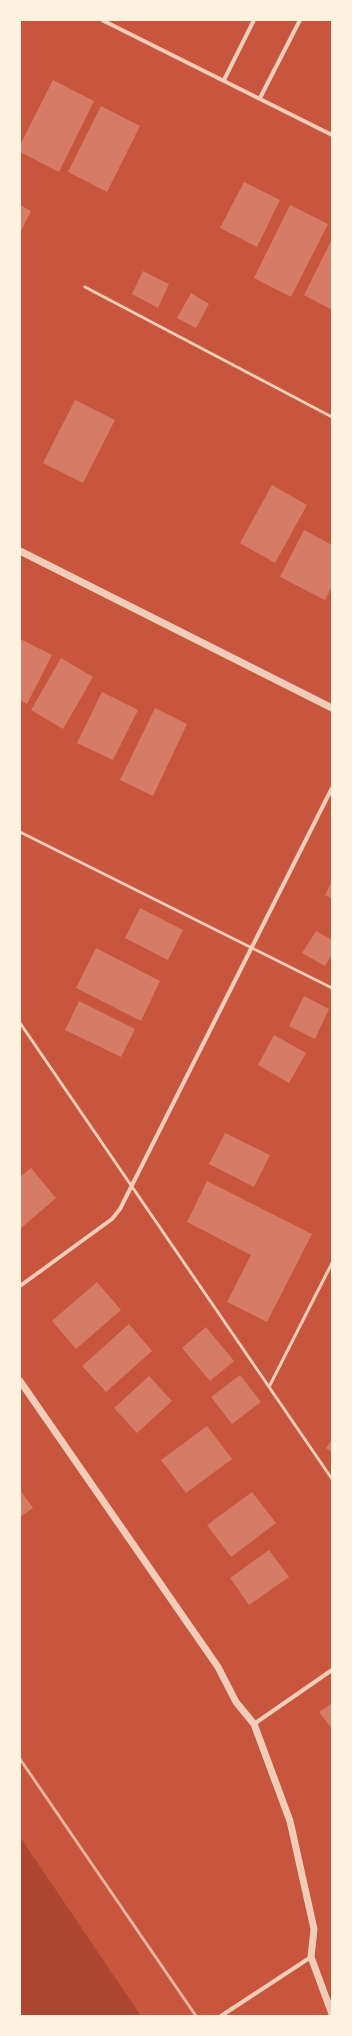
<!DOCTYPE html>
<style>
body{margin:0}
#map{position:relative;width:352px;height:2036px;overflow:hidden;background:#c8553d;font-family:"Space Grotesk",sans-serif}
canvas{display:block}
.frame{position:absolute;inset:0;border:21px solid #fff3e0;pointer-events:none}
</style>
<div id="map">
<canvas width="352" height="2036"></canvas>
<div class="frame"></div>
</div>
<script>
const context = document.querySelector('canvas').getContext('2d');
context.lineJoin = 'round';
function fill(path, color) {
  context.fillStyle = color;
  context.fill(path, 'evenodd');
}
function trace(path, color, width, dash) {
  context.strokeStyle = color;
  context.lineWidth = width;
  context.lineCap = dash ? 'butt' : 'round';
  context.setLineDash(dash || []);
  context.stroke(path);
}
const green = new Path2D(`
 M20 1837 141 2016H20Z`);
const building = new Path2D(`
 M53 80 94 101 59 172 20 152V145Z
 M101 106 140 126 107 192 68 172Z
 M244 182 280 200 257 247 220 228Z
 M20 205 31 211 20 233Z
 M290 205 328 224 291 297 254 278Z
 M332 239V310L304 295Z
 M143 271 169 284 158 308 132 294Z
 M191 293 209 304 196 328 177 318Z
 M75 400 115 420 83 483 43 463Z
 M272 485 307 505 275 563 240 543Z
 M304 530 332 545V586L325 600 280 577Z
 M20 639 52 655 27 704 20 700Z
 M61 658 93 677 63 729 31 710Z
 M102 692 138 710 113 760 77 743Z
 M155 708 187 724 153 796 120 780Z
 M332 881V899L325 895Z
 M140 908 183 930 168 960 125 938Z
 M316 931 332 940V954L325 966 302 953Z
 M96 948 160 981 141 1021 76 988Z
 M304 996 329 1009 315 1039 289 1026Z
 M79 1001 135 1029 121 1057 65 1030Z
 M274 1035 306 1053 289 1083 258 1065Z
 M225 1133 270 1155 254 1187 209 1164Z
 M31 1168 56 1198 20 1229V1177Z
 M207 1181 312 1234 267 1322 227 1302 251 1255 187 1222Z
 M97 1282 121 1310 76 1349 52 1321Z
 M129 1324 152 1351 106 1392 82 1366Z
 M206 1327 234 1361 210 1381 182 1348Z
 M240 1375 261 1402 232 1424 211 1397Z
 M149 1376 172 1401 137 1433 114 1408Z
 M207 1426 232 1459 186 1493 161 1460Z
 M332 1440V1452L326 1448Z
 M20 1490 33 1508 20 1517Z
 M252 1492 276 1523 231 1557 207 1525Z
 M269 1550 289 1577 249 1605 230 1578Z
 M332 1703V1729L319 1712Z`);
const service = new Path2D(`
 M85 287 332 417
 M20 832 332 988
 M20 1023 332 1479
 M269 1387 332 1263`);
const minor = new Path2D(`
 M102 20 332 135
 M224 80 254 20
 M260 98 300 20
 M20 1286 112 1219 120 1209 332 788
 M254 1724 332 1670
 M221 2016 311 1957`);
const tertiary = new Path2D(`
 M20 551 332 708
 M20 1381 218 1667 236 1702 254 1724 290 1821 314 1929 311 1957 332 2014`);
const rail = new Path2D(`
 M20 1759 196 2016`);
fill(green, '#ae4732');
fill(building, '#d67c66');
trace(service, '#f1ccb7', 3);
trace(minor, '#f1ccb7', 4);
trace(tertiary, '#f1ccb7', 7);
trace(rail, '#e9b49f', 3);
</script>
